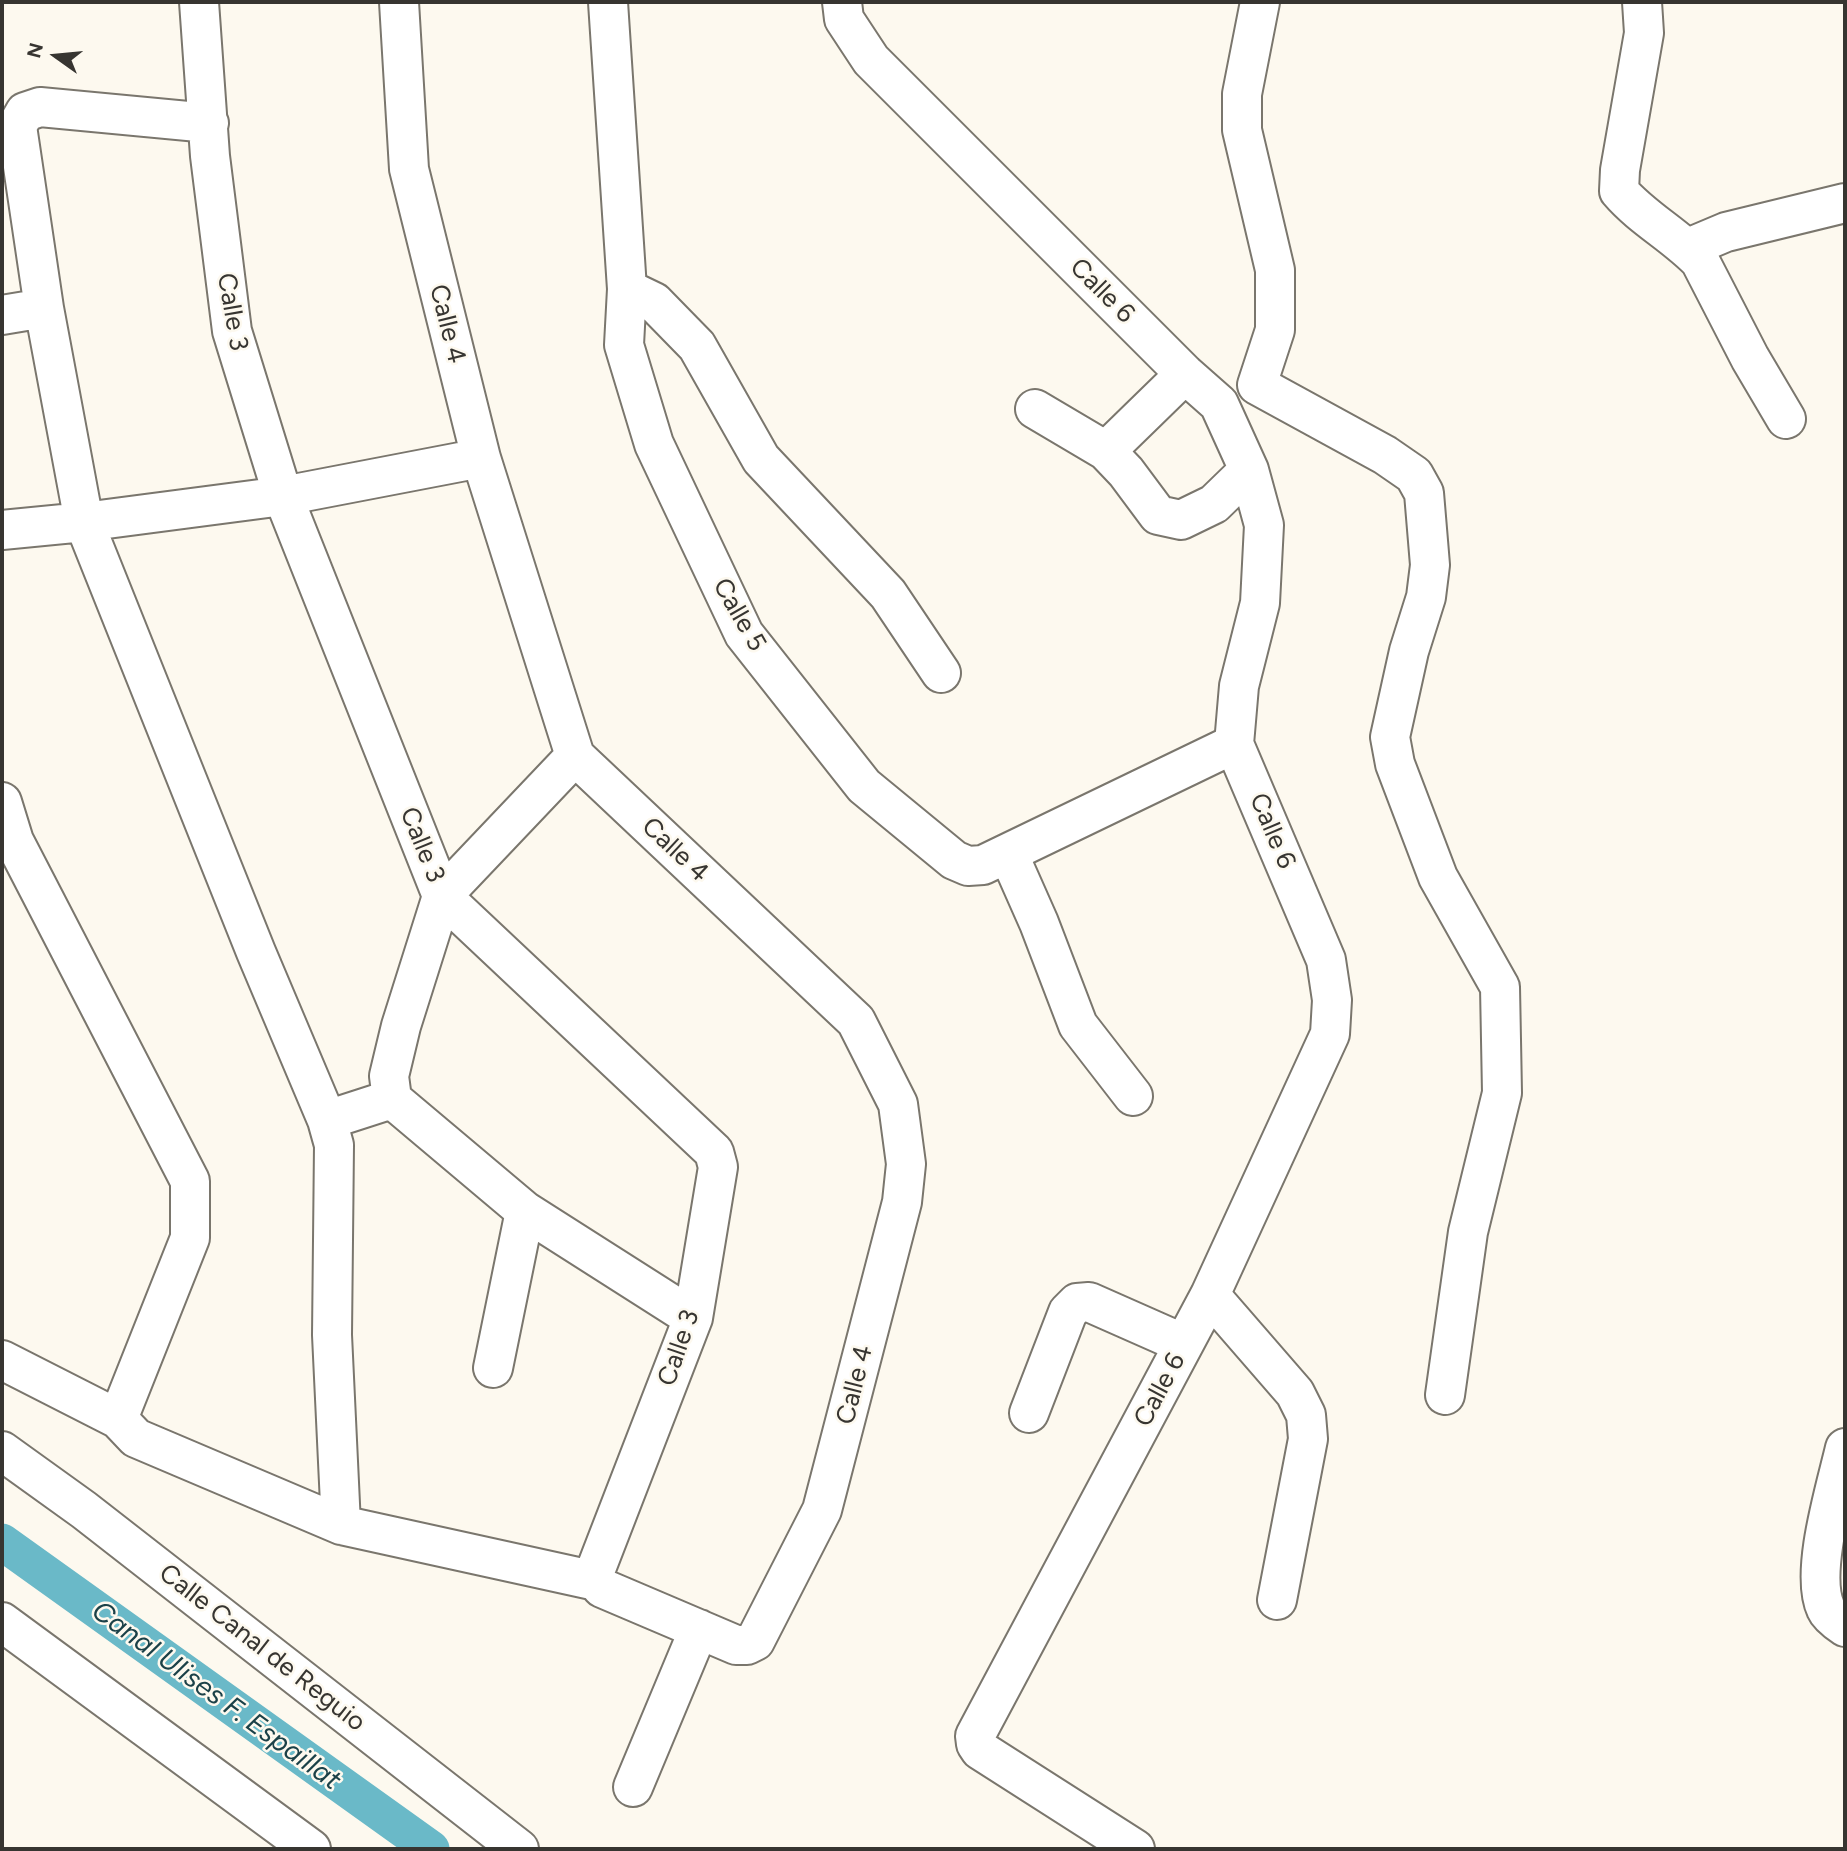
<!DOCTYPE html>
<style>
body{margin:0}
#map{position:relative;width:1847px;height:1851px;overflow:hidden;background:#fdf9ef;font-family:Figtree,sans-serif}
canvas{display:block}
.frame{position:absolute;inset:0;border:4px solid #373531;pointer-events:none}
.north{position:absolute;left:21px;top:21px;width:70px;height:70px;-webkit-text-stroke:5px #fdf9ef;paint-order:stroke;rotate:285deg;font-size:19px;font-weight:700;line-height:28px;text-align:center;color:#373531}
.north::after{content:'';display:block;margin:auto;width:24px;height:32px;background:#373531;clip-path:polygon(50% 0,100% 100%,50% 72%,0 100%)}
</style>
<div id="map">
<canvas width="1847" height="1851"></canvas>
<div class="frame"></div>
<div class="north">N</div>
</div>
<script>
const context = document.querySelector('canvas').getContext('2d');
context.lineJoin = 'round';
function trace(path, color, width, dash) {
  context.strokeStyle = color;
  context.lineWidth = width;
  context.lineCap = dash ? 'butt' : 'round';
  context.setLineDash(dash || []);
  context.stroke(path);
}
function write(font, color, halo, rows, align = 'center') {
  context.font = font + ' Figtree,sans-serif';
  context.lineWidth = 5;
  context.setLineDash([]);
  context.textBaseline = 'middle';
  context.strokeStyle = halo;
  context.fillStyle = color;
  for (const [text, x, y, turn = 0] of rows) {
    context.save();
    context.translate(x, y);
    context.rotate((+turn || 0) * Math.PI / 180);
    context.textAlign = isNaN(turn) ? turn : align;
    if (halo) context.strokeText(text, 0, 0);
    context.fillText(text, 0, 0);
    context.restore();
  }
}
const canal = new Path2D(`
 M2 1542 431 1849`);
const minor = new Path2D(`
 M199 2 210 156 232 331 283 496 442 896 714 1152 718 1167 693 1318 594 1574 596 1581
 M608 2 627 289 624 345 654 444 744 634 864 786 954 860 968 866 983 865 1234 744
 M842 2 844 19 871 60 1185 374 1219 404 1249 470 1264 525 1260 603 1239 686 1234 744 1326 960 1332 1000 1330 1034 1210 1295 975 1736 976 1744 980 1750 1135 1849
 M1260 2 1242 94V130L1275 270V330L1257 385 1385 455 1414 475 1424 493 1430 565 1426 597 1409 651 1390 737 1395 764 1438 877 1500 987 1502 1093 1468 1232 1445 1395
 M1642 2 1644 33 1620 170 1619 191C1642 218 1675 235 1700 261L1750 358 1786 419
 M209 123 40 107 25 112 17 126 44 308 84 522 256 952 327 1120 334 1145 332 1335 341 1525
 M1688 248 1726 232 1845 203
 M627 289 654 302 697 346 761 459 888 594 941 673
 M2 315 44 308
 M1035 409 1106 451 1126 472 1158 515 1181 520 1214 504 1249 470
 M1106 451 1185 374
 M2 530 84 522 283 496 481 458
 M575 756 442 896 401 1026 389 1076 392 1099 525 1211 693 1318
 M2 802 14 841 190 1181V1238L118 1419 136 1438 341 1525 596 1581 602 1588 736 1645H747L755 1641 822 1510 902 1202 906 1164 898 1104 856 1021 575 756 481 458 409 169 399 2
 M1008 853 1039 923 1078 1025 1133 1096
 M327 1120 392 1099
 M1210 1295 1295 1393 1306 1415 1308 1439 1277 1600
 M2 1360 118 1419
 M493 1368 525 1211
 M1029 1413 1068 1312 1077 1303 1089 1302 1184 1344
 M1845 1448C1836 1487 1809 1573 1826 1609 1829 1616 1839 1623 1845 1627
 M2 1451 84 1510 519 1849
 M2 1622 311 1849
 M633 1787 699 1629`);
const streetNames = [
 ["Calle 6",1102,291,45],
 ["Calle 3",232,312,80],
 ["Calle 4",447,324,76],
 ["Calle 5",739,615,60],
 ["Calle 6",1272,831,67],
 ["Calle 3",422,845,68],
 ["Calle 4",675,850,43],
 ["Calle 3",679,1348,-71],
 ["Calle 4",855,1385,-76],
 ["Calle 6",1160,1390,-62],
 ["Calle Canal de Reguio",262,1648,38]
];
const waterNames = [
 ["Canal Ulises F. Espaillat",216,1696,36]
];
trace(canal, '#6ab9c8', 37);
trace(minor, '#7a766d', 42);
trace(minor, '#fff', 38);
write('26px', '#373531', '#fdf9ef', streetNames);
write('italic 28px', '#1b4148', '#fdf9ef', waterNames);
</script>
